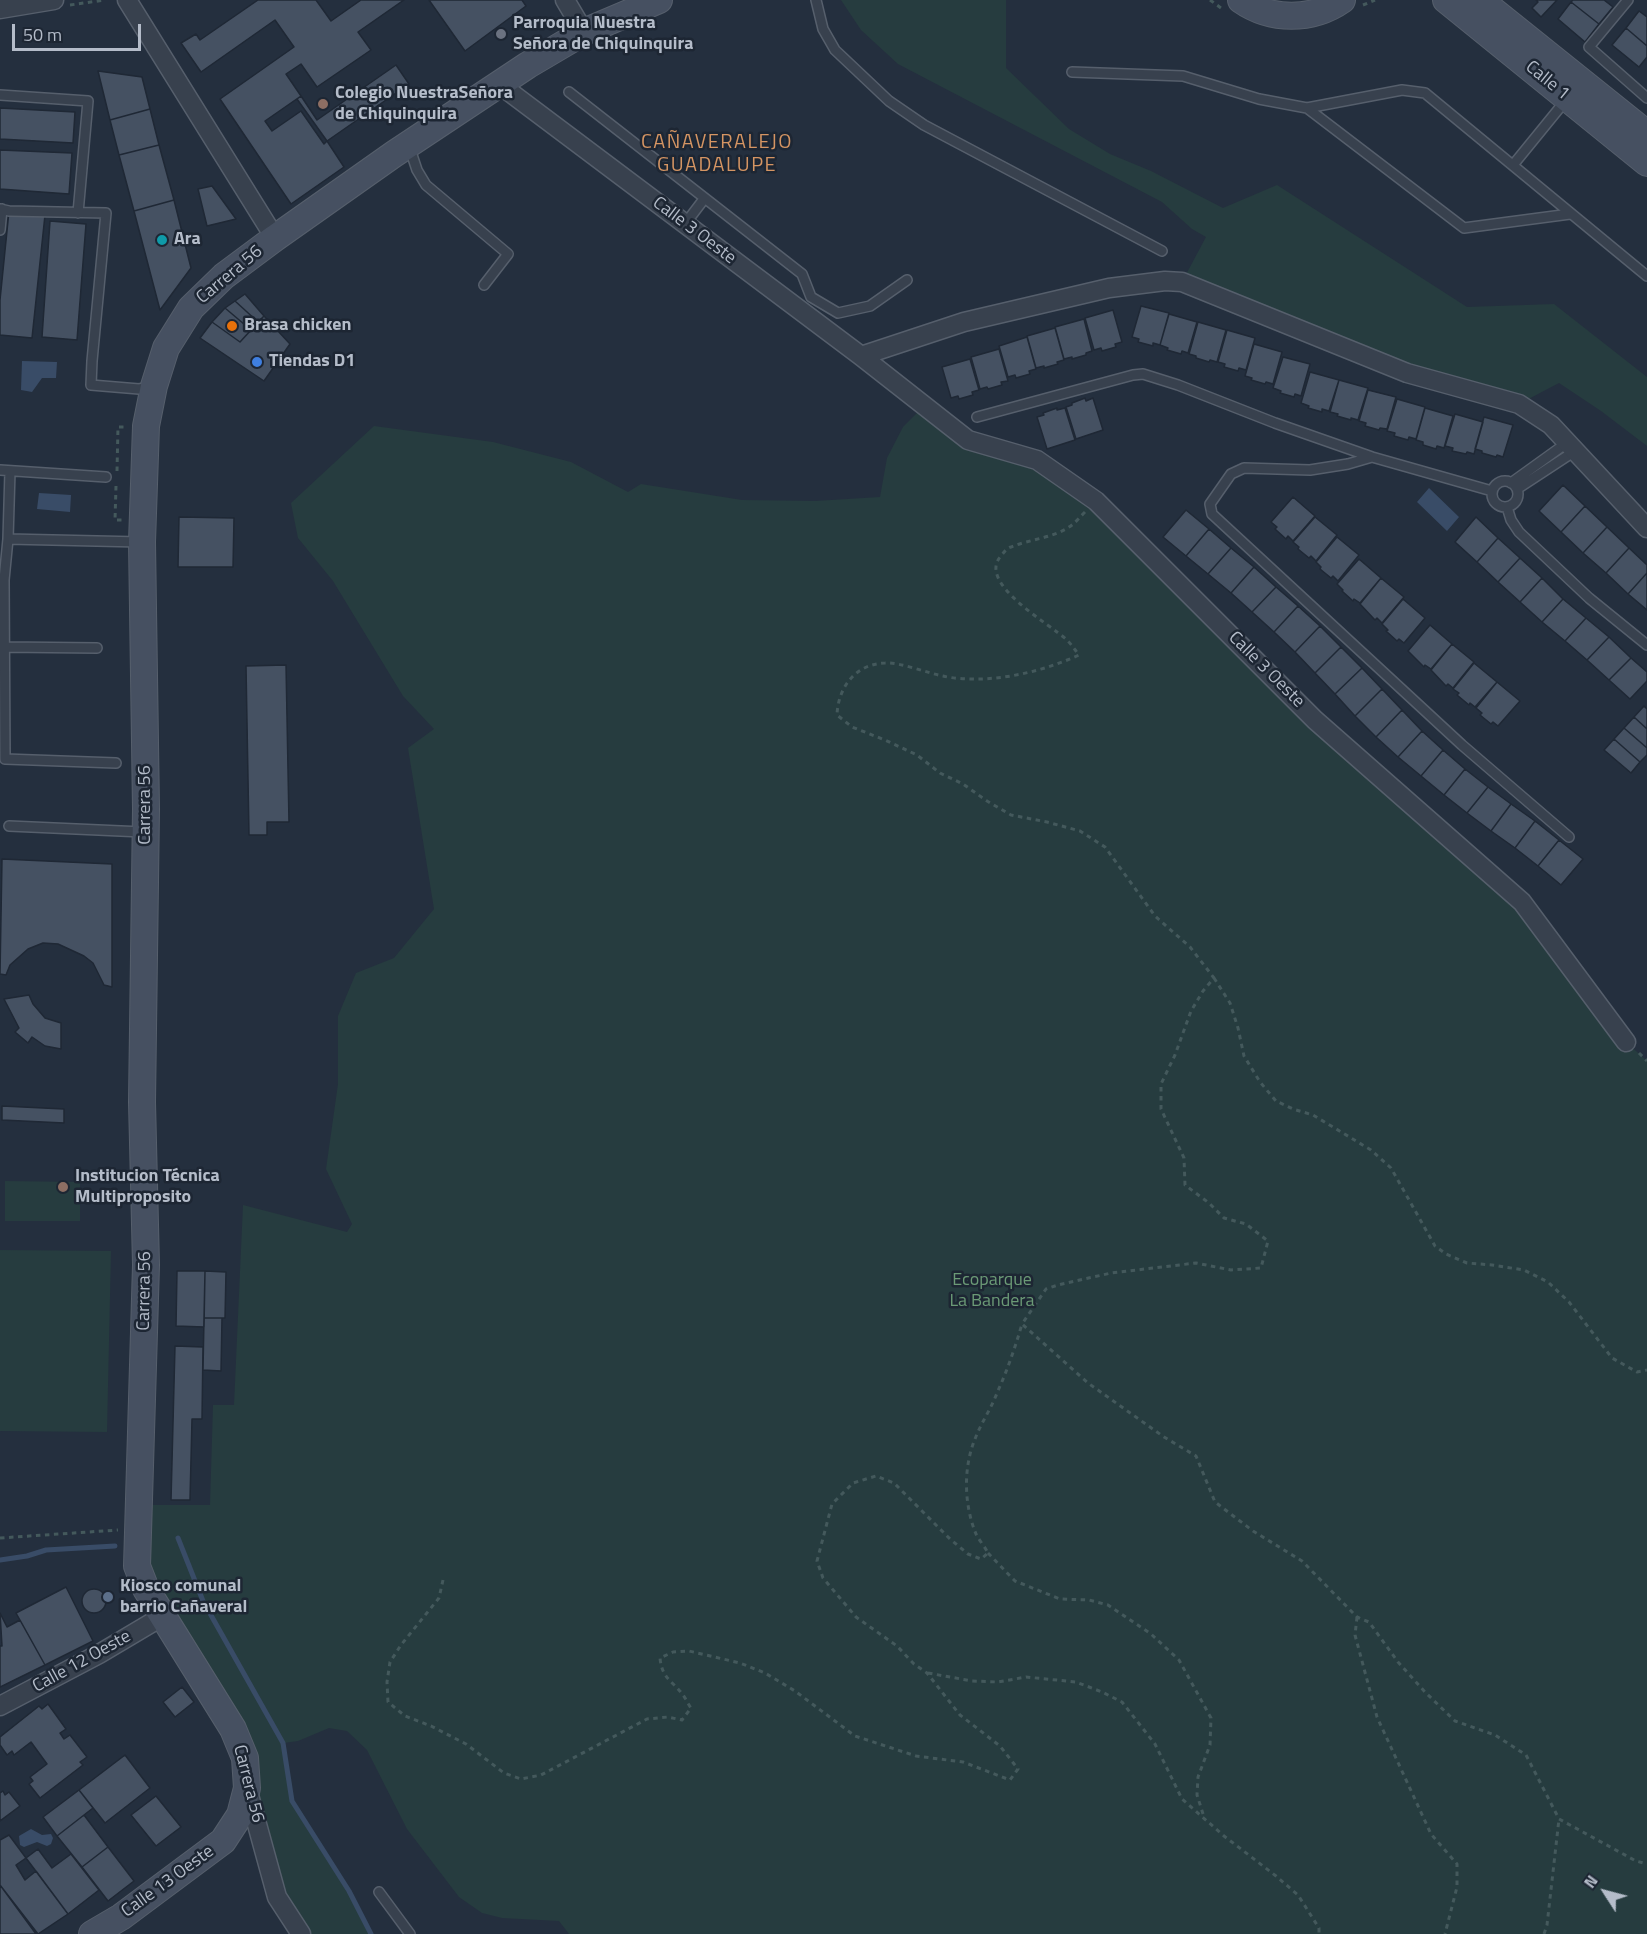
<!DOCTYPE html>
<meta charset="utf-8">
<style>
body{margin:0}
#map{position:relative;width:1647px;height:1934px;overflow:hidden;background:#242f3e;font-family:"Titillium Web",sans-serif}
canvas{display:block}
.north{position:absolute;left:1575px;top:1862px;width:60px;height:60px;-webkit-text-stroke:4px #1d2633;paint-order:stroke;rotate:306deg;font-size:16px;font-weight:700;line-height:24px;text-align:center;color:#b4bcc9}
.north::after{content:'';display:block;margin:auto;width:21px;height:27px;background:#b4bcc9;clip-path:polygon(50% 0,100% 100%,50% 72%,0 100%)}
.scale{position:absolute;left:12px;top:24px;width:129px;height:27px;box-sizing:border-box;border:3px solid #b4bcc9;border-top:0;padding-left:8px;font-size:18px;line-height:21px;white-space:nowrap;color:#b4bcc9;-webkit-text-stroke:4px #1d2633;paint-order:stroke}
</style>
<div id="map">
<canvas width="1647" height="1934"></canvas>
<div class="north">N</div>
<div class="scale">50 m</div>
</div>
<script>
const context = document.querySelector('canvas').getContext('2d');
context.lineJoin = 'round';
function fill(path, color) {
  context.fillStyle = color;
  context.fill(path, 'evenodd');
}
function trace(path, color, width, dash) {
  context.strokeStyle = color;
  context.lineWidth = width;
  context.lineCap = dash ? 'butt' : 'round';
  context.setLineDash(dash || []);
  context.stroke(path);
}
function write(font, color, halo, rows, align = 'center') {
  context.font = font + ' "Titillium Web",sans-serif';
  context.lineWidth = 5;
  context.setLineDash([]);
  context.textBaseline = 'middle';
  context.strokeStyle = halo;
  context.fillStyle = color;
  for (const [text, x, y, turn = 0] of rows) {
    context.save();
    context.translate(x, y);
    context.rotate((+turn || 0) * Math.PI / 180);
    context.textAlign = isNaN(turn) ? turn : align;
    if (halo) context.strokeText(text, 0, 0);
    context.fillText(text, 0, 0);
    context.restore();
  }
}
const green = new Path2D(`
 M841 0H1006V68L1069 129 1110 154 1151 171 1223 208 1277 185 1467 307 1554 304 1647 377V446L1601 411 1559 383 1519 404 1182 282 1206 237 1192 229 1162 202 898 64 861 30Z
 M924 406 968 440 1037 460 1096 501 1315 720 1522 902 1626 1042 1647 1061V1934H569L559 1921 502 1918 482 1913 459 1897 407 1829 367 1750 347 1731 329 1728 298 1741 283 1743 292 1801 349 1891 371 1934H301L277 1897 245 1758 163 1616 138 1524 140 1505H210L213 1405H234L243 1205 347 1232 352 1224 326 1169 338 1084V1016L356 973 394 958 434 909 408 748 434 729 403 696 333 581 298 538 291 503 374 426 493 442 571 462 628 492 641 484 742 500 815 501 880 497 887 458 903 427Z
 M5 1181 80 1182V1221H5Z
 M0 1250 111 1251 107 1432 0 1431Z`);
const water = new Path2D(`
 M22 361 57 362 56 378H42L32 392 21 390Z
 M1429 488 1459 517 1447 531 1417 502Z
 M39 493 71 495 70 512 37 509Z
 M31 1829 42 1835 51 1834 53 1838 51 1844 47 1846 37 1842 24 1847 20 1845 19 1836Z`);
const stream = new Path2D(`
 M178 1538 203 1601 283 1743 292 1801 349 1891 371 1934
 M0 1560 27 1556 46 1550 115 1546`);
const building = new Path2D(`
 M258 0H316L331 21 361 0H404L358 32 371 50 317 87 301 64 286 74 301 96 265 121 272 131 301 111 324 144 327 141 344 167 291 204 220 99 294 47 275 20 201 72 181 43 196 34 200 40Z
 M429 0H522L526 6 465 51Z
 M1536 0H1557L1541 17 1532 8 1538 2Z
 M1573 0H1604L1613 7 1599 24 1571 2Z
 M1571 2 1599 24 1585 42 1558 19Z
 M1639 11 1647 17V46L1626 28Z
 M1626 28 1647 46V57L1639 67 1612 45Z
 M396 65 409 84 327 141 297 99 301 96 317 120Z
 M98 71 142 77 150 109 110 120Z
 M0 108 75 112 73 143 0 139Z
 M150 109 159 145 119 155 110 120Z
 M159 145 174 200 134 211 119 155Z
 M0 150 72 153 69 194 0 189Z
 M212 186 236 219 207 226 198 189Z
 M174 200 191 268 160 310 134 211Z
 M9 211 45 215 32 338 0 335V300Z
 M50 221 86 224 77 340 42 337Z
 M245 294 264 316 258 322 235 301Z
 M235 301 258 322 251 330 225 308Z
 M1141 306 1169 313 1160 345 1153 343V346L1138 342 1139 339 1132 337Z
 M225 308 251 330 240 342 212 322Z
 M1113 310 1122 342 1115 344 1116 347 1102 351 1101 348 1094 350 1085 318Z
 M1169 314 1197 322 1188 353 1182 351 1181 354 1167 350 1168 348 1160 345Z
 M264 316 290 344 264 381 200 338 212 322 240 342Z
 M1084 319 1092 351 1086 353V355L1072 359V357L1064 359 1055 327Z
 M1198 322 1226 330 1217 362 1210 360 1209 362 1196 358V356L1189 354Z
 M1055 328 1064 360 1057 362 1058 364 1044 368V366L1036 368 1027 336Z
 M1227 330 1255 338 1246 370 1239 368 1238 371 1224 367 1225 364 1218 362Z
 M1027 337 1036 369 1029 371 1030 374 1016 378 1015 375 1008 377 999 346Z
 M1254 344 1282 352 1273 384 1266 382 1265 384 1251 380 1252 378 1245 376Z
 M999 349 1008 381 1001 382 1002 385 988 389 987 387 980 389 971 357Z
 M1283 357 1310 364 1301 396 1295 394 1294 397 1280 393 1281 391 1273 388Z
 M970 359 979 390 972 392 973 395 959 399 958 396 951 398 942 367Z
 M1310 372 1339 380 1329 411 1322 409V412L1308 408 1309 406 1301 403Z
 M1339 380 1368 388 1358 420 1351 418V420L1337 416 1338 414 1330 412Z
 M1368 390 1396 397 1387 429 1380 428 1379 430 1365 426 1366 423 1359 421Z
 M1085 398 1086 401 1093 398 1103 430 1076 439 1066 407 1072 405V403Z
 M1397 399 1425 407 1416 439 1409 437 1408 440 1394 436 1395 433 1387 431Z
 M1057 408V410L1065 408 1075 440 1047 449 1037 417 1044 415 1043 413Z
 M1425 408 1453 416 1444 448 1437 446 1436 449 1423 445V442L1416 440Z
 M1455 414 1483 422 1474 454 1467 452 1466 454 1452 451 1453 448 1445 446Z
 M1484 417 1513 425 1503 457 1497 455 1496 457 1482 453V451L1475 449Z
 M1563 485 1585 506 1561 532 1539 511Z
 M1293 497 1315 516 1293 541 1288 536 1286 539 1275 529 1277 527 1271 522Z
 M1585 506 1607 527 1583 553 1561 532Z
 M1186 510 1209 529 1186 556 1163 537Z
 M179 517 234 518 233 567H178Z
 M1315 517 1337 535 1316 561 1311 556 1309 558 1298 549 1299 547 1293 542Z
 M1476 517 1498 538 1477 562 1455 542Z
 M1607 527 1629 548 1606 573 1583 553Z
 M1209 529 1231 548 1208 574 1186 556Z
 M1337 537 1359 555 1338 581 1333 576 1331 578 1320 569 1321 567 1316 562Z
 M1498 538 1520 558 1498 582 1477 562Z
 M1231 548 1254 567 1231 593 1208 574Z
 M1629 548 1647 565V573L1628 594 1606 573Z
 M1520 558 1542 578 1520 602 1498 582Z
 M1359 559 1381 578 1360 603 1354 599 1353 601 1342 591 1343 590 1337 584Z
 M1254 567 1276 587 1252 612 1231 593Z
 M1647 573V610L1628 594Z
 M1381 578 1404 597 1382 623 1377 618 1375 620 1360 604Z
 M1542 578 1563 599 1542 622 1520 602Z
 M1276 587 1298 606 1274 632 1252 612Z
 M1403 599 1425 618 1404 643 1399 639 1397 641 1386 631 1388 630 1382 624Z
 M1563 599 1586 618 1565 641 1542 622Z
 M1298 606 1320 626 1295 652 1274 632Z
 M1586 618 1609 637 1587 660 1565 641Z
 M1430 625 1452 644 1431 669 1425 665 1424 667 1408 651Z
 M1320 626 1341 647 1315 673 1295 652Z
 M1609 637 1631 658 1609 680 1587 660Z
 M1452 644 1474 662 1453 688 1448 684 1446 686 1431 670Z
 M1341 647 1362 668 1335 694 1315 673Z
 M1631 658 1647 672V681L1630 699 1609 680Z
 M1474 663 1497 682 1475 707 1470 703 1469 705 1457 695 1459 693 1453 689Z
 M286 665 289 822H267V835H249L246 666Z
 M1362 668 1382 689 1355 716 1335 694Z
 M1497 682 1520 701 1498 726 1493 722 1491 724 1480 715 1482 713 1476 708Z
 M1382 689 1402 710 1376 737 1355 716Z
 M1644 706 1647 709V729L1634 717Z
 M1402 710 1422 731 1398 757 1376 737Z
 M1634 717 1647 729V748L1624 728Z
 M1624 728 1647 748V755L1640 762 1614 739Z
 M1422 731 1443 750 1421 776 1398 757Z
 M1614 739 1640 762 1631 773 1604 750Z
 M1443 750 1465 769 1444 795 1421 776Z
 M1465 769 1488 787 1467 813 1444 795Z
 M1488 787 1511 804 1491 831 1467 813Z
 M1511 804 1535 821 1515 848 1491 831Z
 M1535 821 1559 840 1538 866 1515 848Z
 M1559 840 1583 859 1561 885 1538 866Z
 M2 859 112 864V987L104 985 93 963 84 956 58 944 43 943 28 949 10 965 6 975 0 974Z
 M29 995 33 1004 45 1018 61 1023V1049L45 1046 32 1037 28 1043 15 1032 19 1028 4 999Z
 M2 1106 64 1109V1123L2 1120Z
 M177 1271H205L204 1327 176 1326Z
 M205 1271 226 1272 225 1318H204Z
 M204 1318H222L221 1371 203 1370Z
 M175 1346 203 1347 202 1419H192L190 1500H171Z
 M66 1587 93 1641 45 1665 16 1613Z
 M82 1601a12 12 0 1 1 24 0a12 12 0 1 1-24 0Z
 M0 1613 7 1627 20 1620 45 1665 0 1687V1646H2Z
 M182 1687 194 1702 175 1717 163 1702Z
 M48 1704 66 1729 60 1733 64 1739 70 1735 87 1757 80 1762 83 1765 40 1798 29 1784 33 1781 30 1777 47 1764 31 1742 14 1755 12 1751 7 1755 0 1745V1737L39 1706 42 1709Z
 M125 1755 150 1788 105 1823 79 1790Z
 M79 1790 93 1808 57 1836 43 1817Z
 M3 1791 5 1795 9 1792 20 1806 0 1821V1793Z
 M156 1796 181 1827 156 1846 131 1815Z
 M84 1815 108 1847 82 1867 57 1836Z
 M9 1835 26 1858 16 1865 25 1880 36 1871 68 1914 38 1934 0 1885V1840Z
 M108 1847 134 1881 108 1901 82 1867Z
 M38 1849 52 1868 71 1854 99 1890 68 1914 26 1858Z
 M0 1885 36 1934H0Z`);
const path = new Path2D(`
 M1210 0 1221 8
 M70 5 105 0
 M1363 5 1375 0
 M117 471 118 427H125
 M116 486 115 520H122
 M1085 512C1080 517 1076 522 1072 525 1055 538 1030 539 1011 547 1007 548 1004 552 1001 556 976 583 1050 624 1067 640 1072 645 1075 650 1079 655 1048 669 1014 678 980 679 969 679 955 679 943 676 927 673 900 662 885 663 855 664 838 688 837 715L852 727 885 740 917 755 940 773 963 784 987 801 1011 815 1047 822 1080 831 1105 847 1155 916 1190 947 1214 978 1203 991 1191 1011 1175 1055 1161 1084V1109L1184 1158 1185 1185 1209 1203 1224 1218 1246 1224 1268 1241 1261 1268 1231 1270 1196 1263 1111 1273 1058 1285 1046 1289 1022 1324 1088 1383 1164 1437 1196 1456 1215 1502 1253 1531 1302 1561 1357 1617 1369 1622 1398 1662 1425 1692 1455 1721 1495 1735 1526 1755 1559 1819 1636 1861 1647 1864
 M1214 978 1230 1003 1238 1028 1244 1056 1260 1082 1276 1101 1293 1109 1313 1115 1371 1150 1391 1168 1435 1246 1446 1254 1467 1263 1492 1265 1524 1270 1548 1282 1569 1302 1612 1358 1637 1372 1647 1370
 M1639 1053 1647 1061
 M0 1538 118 1530
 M988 1553 1015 1581 1060 1599 1089 1600 1108 1605 1151 1634 1179 1660 1211 1718 1210 1745 1198 1777 1197 1795 1204 1817
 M443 1580 439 1598 401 1645 390 1662 387 1682 388 1702 405 1716 431 1726 466 1744 504 1773 521 1779 541 1775 647 1719 668 1717 682 1720 691 1708C688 1704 686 1699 683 1695 672 1680 662 1679 660 1658L673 1652 689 1651 740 1663 765 1673 795 1691 855 1736 916 1756 963 1762 1010 1780 1018 1769 1000 1746 960 1715 927 1673 914 1664 897 1646 856 1617 823 1578 817 1561 832 1504 853 1483 876 1476 894 1483 950 1539 968 1554 981 1559 988 1553C985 1547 979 1540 976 1534 964 1505 963 1468 975 1439 981 1423 991 1409 997 1393 1007 1371 1015 1348 1022 1324
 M1357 1617 1355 1635 1377 1717 1431 1834 1457 1864V1887L1445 1934
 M928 1673 972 1681 998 1682 1026 1677 1076 1682 1102 1692 1122 1702 1155 1744 1182 1799 1224 1836 1276 1876 1298 1895 1319 1928V1934
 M1544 1934 1547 1925 1559 1819`);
const lane = new Path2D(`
 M816 0 823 29 835 50 889 101 924 125 1162 251
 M1628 0 1589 47 1647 98
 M1072 72 1183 76 1259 99 1307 108 1402 90 1425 93 1647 276
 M569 92 802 274 811 297 838 313 870 306 907 280
 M0 95 88 101 78 213
 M1307 108 1464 228 1570 214
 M409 146 417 170 426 185 508 254 484 285
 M1513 165 1566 100
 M0 209 9 211 106 213 92 361 91 385 139 389 151 387
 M685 224 704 199
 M0 230 2 209
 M977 417 1133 375 1143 374 1178 385 1275 423 1372 457 1492 491
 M1372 457 1348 464 1310 470 1244 468 1231 474 1210 504 1212 514 1462 745 1569 837
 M0 470 106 477
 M10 471 8 539 4 580 5 759 116 763
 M1492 494a13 13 0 1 1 26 0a13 13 0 1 1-26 0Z
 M1511 483 1568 442
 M1517 489 1575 451
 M1507 507 1511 520 1519 532 1589 598 1647 645
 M8 539 141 542
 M4 647 97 648
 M9 826 143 832
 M379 1892 410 1934`);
const street = new Path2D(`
 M127 0 275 238
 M565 0 584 32
 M0 9 54 0
 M499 84 861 356 968 440 1037 460 1096 501 1315 720 1522 902 1626 1042
 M861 356 964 322 1109 288 1165 281 1182 282 1407 373 1519 404 1551 425 1647 528
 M0 1706 99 1654 163 1616
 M247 1788 277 1897 301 1934`);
const secondary = new Path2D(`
 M1241 0C1271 21 1312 21 1342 0
 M1446 0 1647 163
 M1480 0 1647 134
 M92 1934 121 1917 223 1841 240 1815 247 1788 245 1758 233 1729 146 1589 137 1566 146 1265 142 1102 146 809 142 542 146 426 154 386 166 348 191 308 224 276 275 238 394 154 528 65 584 32 659 0`);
const markers = [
 [501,34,6,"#6b7280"],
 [323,104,6,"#8d6e63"],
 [162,240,6,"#0f9aa8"],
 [232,326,6,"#e8710a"],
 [257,362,6,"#3f7fe0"],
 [63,1187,6,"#8d6e63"],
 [108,1597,6,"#5c6f8a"]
];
const poiNames = [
 ["Parroquia Nuestra",513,24],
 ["Señora de Chiquinquira",513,45],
 ["Colegio NuestraSeñora",335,94],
 ["de Chiquinquira",335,115],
 ["Ara",174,240],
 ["Brasa chicken",244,326],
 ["Tiendas D1",269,362],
 ["Institucion Técnica",75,1177],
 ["Multiproposito",75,1198],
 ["Kiosco comunal",120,1587],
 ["barrio Cañaveral",120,1608]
];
const streetNames = [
 ["Calle 1",1547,81,39],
 ["Calle 3 Oeste",694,231,37],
 ["Carrera 56",230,275,-40],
 ["Calle 3 Oeste",1266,670,45],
 ["Carrera 56",146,805,-90],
 ["Carrera 56",145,1291,-89],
 ["Calle 12 Oeste",82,1662,-29],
 ["Carrera 56",248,1784,76],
 ["Calle 13 Oeste",168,1882,-36]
];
const parkNames = [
 ["Ecoparque",992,1281],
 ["La Bandera",992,1302]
];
const neighbourhoodNames = [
 ["CAÑAVERALEJO",717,143],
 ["GUADALUPE",717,166]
];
fill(green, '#263c3f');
fill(water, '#394c67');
trace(stream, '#394c67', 5);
fill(building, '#455162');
trace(building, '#1f2835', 1.5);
trace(lane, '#565f6c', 12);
trace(street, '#565f6c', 21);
trace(secondary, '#565f6c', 28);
trace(path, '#44595c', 3, [4.5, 4.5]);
trace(lane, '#38414e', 9);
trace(street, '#38414e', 18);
trace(secondary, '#465061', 26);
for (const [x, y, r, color] of markers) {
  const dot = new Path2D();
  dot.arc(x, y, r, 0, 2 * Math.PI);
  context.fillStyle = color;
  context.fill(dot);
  trace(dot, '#1d2633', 2);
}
write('bold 18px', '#b4bcc9', '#1d2633', poiNames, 'left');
write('18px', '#b4bcc9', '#1d2633', streetNames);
write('18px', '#6b9a76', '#1d2633', parkNames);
context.letterSpacing = '1.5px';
write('20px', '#d59563', '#1d2633', neighbourhoodNames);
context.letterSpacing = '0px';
</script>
